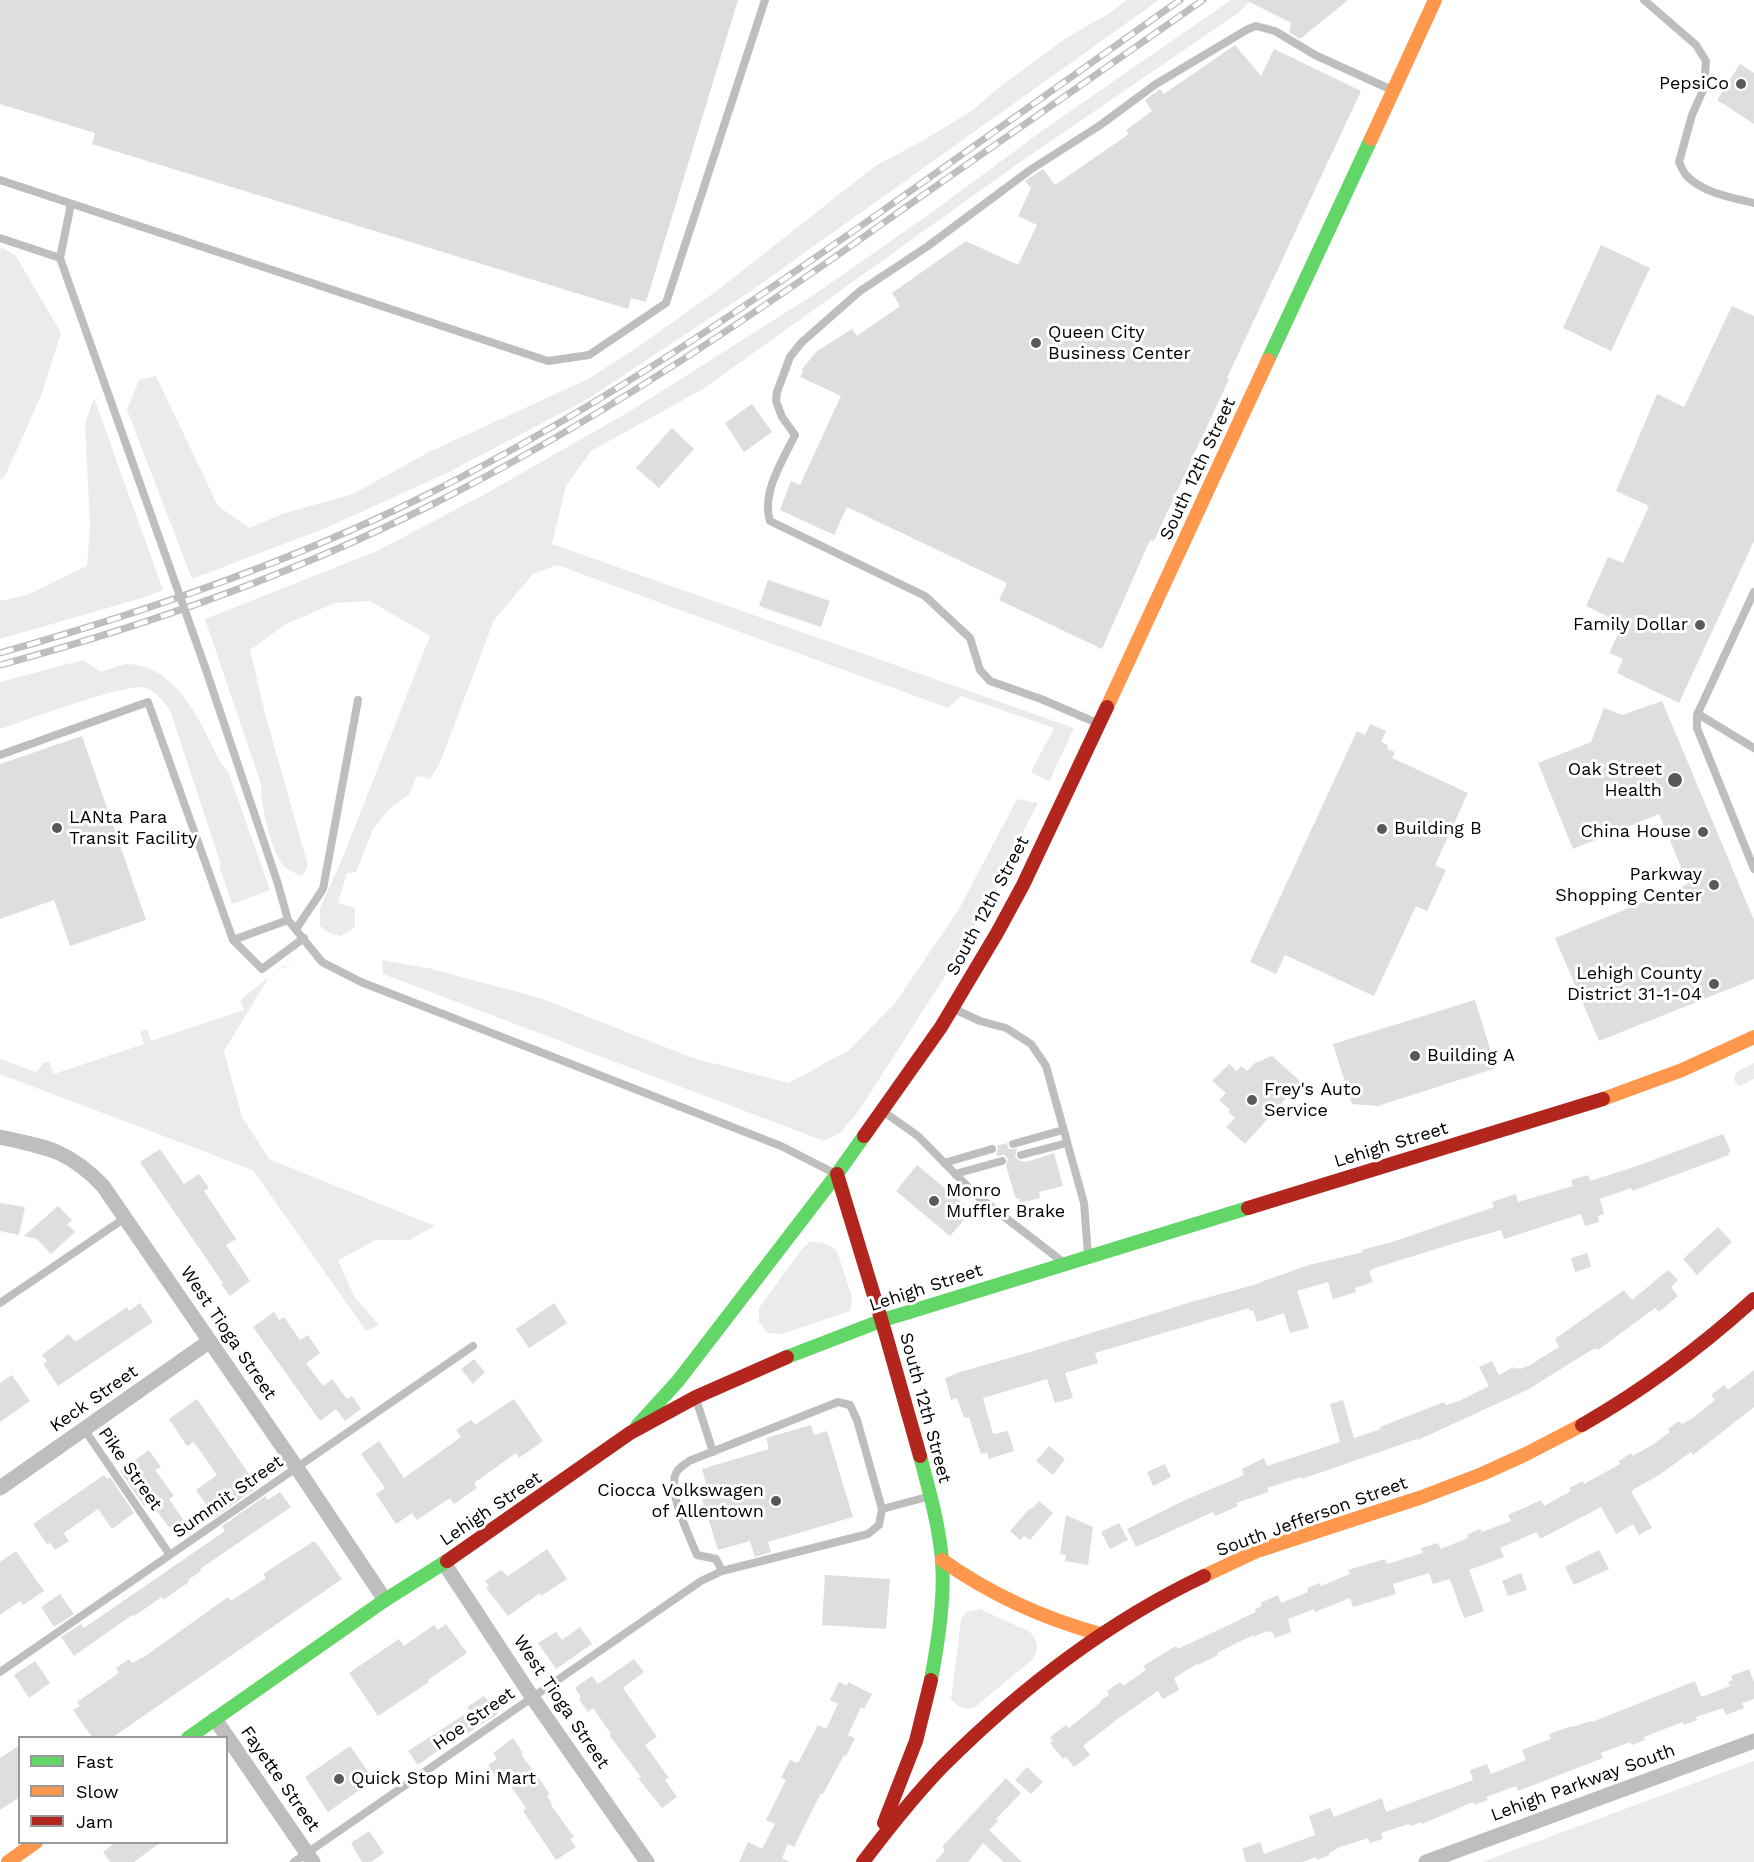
<!DOCTYPE html>
<style>
body{margin:0}
#map{position:relative;width:1754px;height:1862px;overflow:hidden;background:#fff;font-family:"Work Sans",sans-serif}
canvas{display:block}
.legend{position:absolute;left:18px;top:1736px;width:210px;height:108px;box-sizing:border-box;background:#fff;border:2px solid #999;margin:0;padding:8px 10px;list-style:none;font-size:18px;color:#000}
.legend li{display:flex;align-items:center;gap:12px;height:30px}
.legend b{width:30px;border:2px solid #999}
</style>
<div id="map">
<canvas width="1754" height="1862"></canvas>
<ul class="legend">
<li><b style="height:8px;background:#63d668"></b>Fast</li>
<li><b style="height:8px;background:#ff974d"></b>Slow</li>
<li><b style="height:8px;background:#b3261e"></b>Jam</li>
</ul>
</div>
<script>
const context = document.querySelector('canvas').getContext('2d');
context.lineJoin = 'round';
function fill(path, color) {
  context.fillStyle = color;
  context.fill(path, 'evenodd');
}
function trace(path, color, width, dash) {
  context.strokeStyle = color;
  context.lineWidth = width;
  context.lineCap = dash ? 'butt' : 'round';
  context.setLineDash(dash || []);
  context.stroke(path);
}
function write(font, color, halo, rows, align = 'center') {
  context.font = font + ' "Work Sans",sans-serif';
  context.lineWidth = 6;
  context.setLineDash([]);
  context.textBaseline = 'middle';
  context.strokeStyle = halo;
  context.fillStyle = color;
  for (const [text, x, y, turn = 0] of rows) {
    context.save();
    context.translate(x, y);
    context.rotate((+turn || 0) * Math.PI / 180);
    context.textAlign = isNaN(turn) ? turn : align;
    if (halo) context.strokeText(text, 0, 0);
    context.fillText(text, 0, 0);
    context.restore();
  }
}
const green = new Path2D(`
 M1127 0H1159L751 291 586 400 447 473 328 527 192 579 127 410 139 380 156 376 218 506 249 528 285 513 353 494 429 452 588 379 635 349 718 290 875 166 924 140 973 110 1002 85 1066 38 1108 14Z
 M1231 0H1252L1238 13 1016 165 703 389 591 451 566 486 552 544 1074 728 1049 782 1031 772 1054 728 961 696 948 708 557 565 533 574 494 620 439 765 430 779 417 776 409 794 390 808 373 829 356 872 347 873 338 903 355 908V927L341 936 329 933 320 926V908L341 862 430 636 370 601 335 603 286 624 250 650 266 717 308 866 302 876C296 873 286 870 282 864 271 848 260 803 261 784L205 619 377 551 487 493 632 410 818 292 935 210 1046 128Z
 M2 247 16 256 61 333 41 396 5 476 0 480V249Z
 M94 398 163 590 142 598 0 639V601L27 595 87 566 90 525 85 424Z
 M83 660 101 672C109 670 119 664 128 664 180 667 201 725 222 765L228 771 270 890 232 904 219 865H221L170 710C164 702 157 693 147 688 129 681 25 721 0 729V682Z
 M1017 799 1038 803 981 915 944 978 858 1112 839 1134 824 1141 383 974 382 960 428 968 540 998 693 1058 789 1083 849 1050 896 1002 959 909Z
 M283 966H293L282 968 269 977 224 1051 242 1117 269 1159 435 1226 409 1240H376L338 1260 354 1296 379 1325 366 1331 253 1170 0 1074V1059L36 1072 44 1062H49L54 1074 144 1044 140 1032 147 1029 151 1041 244 1010 240 1000Z
 M1754 1063V1079L1740 1086 1735 1082 1734 1077 1738 1071Z
 M810 1242C822 1242 829 1243 837 1251L852 1297 850 1311 782 1334 768 1333 759 1322V1308L801 1250Z
 M980 1609 1030 1632C1038 1641 1039 1649 1033 1659L975 1707C964 1711 958 1707 951 1699L961 1620 966 1612Z
 M1754 1761V1862H1482Z`);
const building = new Path2D(`
 M0 0H738L646 302 631 298 628 309 92 144 95 133 0 104Z
 M1246 0H1348L1300 39 1289 32 1291 23Z
 M1235 45 1261 76 1274 49 1361 91 1227 378 1229 379 1154 541 1150 540 1102 649 999 600 1007 583 847 507 834 535 780 510 791 481 800 485 841 396 800 377 803 371 802 369 817 351 852 329 857 336 900 306 892 293 966 241 1018 265 1037 225 1018 216 1031 188 1025 181 1043 169 1055 185 1129 134 1126 130 1152 111 1145 100 1160 89 1164 94Z
 M1740 64 1754 73V124L1717 100Z
 M1601 245 1650 268 1611 351 1563 328Z
 M1732 306 1754 316V541L1679 703 1617 673 1623 659 1609 653 1623 624 1586 606 1608 557 1623 563 1649 506 1616 491 1657 394 1684 407Z
 M752 404 772 432 744 452 725 423Z
 M672 428 694 449 659 488 636 468Z
 M768 580 830 601 821 627 759 606Z
 M1662 701 1754 920V979L1599 1041 1555 938 1688 884 1659 814 1573 849 1538 763 1591 742 1604 708 1622 715Z
 M1370 724 1386 731 1381 742 1388 745 1387 749 1395 752 1392 758 1468 793 1435 865 1446 870 1427 911 1416 906 1374 996 1285 955 1276 974 1250 962 1357 731 1365 735Z
 M82 736 146 920 70 946 54 900 0 919V764Z
 M1475 1000 1496 1068 1378 1106 1352 1104 1333 1044Z
 M1272 1056 1301 1082 1245 1144 1226 1127 1235 1118 1228 1112 1230 1110 1219 1100 1226 1093 1212 1081 1229 1064 1237 1071 1241 1066 1247 1071 1255 1063Z
 M1723 1134 1731 1152 1728 1153 1729 1155 1632 1191 1631 1188 1600 1199 1604 1214 1598 1216 1599 1222 1585 1226 1581 1214 1504 1239 1501 1230 1462 1241 1375 1268 1369 1271 1373 1282 1355 1288 1356 1292 1333 1299 1328 1282 1297 1291 1309 1328 1290 1333 1284 1313 1257 1322 1253 1310 1250 1311 1249 1308 1095 1353 1098 1363 1065 1373 1073 1398 1055 1403 1047 1379 983 1398 993 1434 1008 1431 1014 1451 989 1459 987 1452 981 1454 969 1417 964 1418 957 1398 951 1400 945 1378 960 1372 1027 1353 1191 1302 1261 1283V1282L1309 1265 1364 1252 1361 1250 1392 1242 1494 1207 1492 1202 1516 1194 1518 1202 1573 1186 1571 1180 1588 1175 1590 1181 1637 1166Z
 M1007 1143 1009 1149H1017L1015 1157 1020 1161 1026 1162 1054 1153 1063 1186 1039 1192 1040 1198 1020 1203 1019 1198 1016 1199 1006 1166 1008 1159 1004 1155 998 1156 996 1154 998 1150 997 1146Z
 M160 1149 184 1184 199 1174 209 1188 204 1191 236 1239 226 1245 250 1281 230 1296 221 1284 223 1283 140 1162Z
 M917 1165 972 1211 950 1236 896 1191Z
 M0 1203 25 1207 19 1235 0 1231Z
 M58 1206 72 1220 67 1224 75 1232 51 1254 37 1239 24 1236Z
 M1718 1227 1732 1242 1697 1275 1683 1259Z
 M1587 1253 1591 1267 1575 1272 1571 1258Z
 M1668 1270 1678 1280 1671 1287 1678 1296 1659 1312 1655 1308 1598 1350 1597 1348 1588 1352 1529 1389 1418 1440 1417 1439 1302 1479 1301 1477 1267 1488 1269 1492 1236 1503 1238 1506 1215 1516 1213 1512 1136 1547 1127 1529 1183 1501 1244 1475 1242 1469 1264 1458 1267 1466 1340 1442 1330 1404 1343 1400 1354 1438 1381 1429 1380 1427 1444 1402 1446 1405 1459 1401 1489 1386 1479 1367 1492 1361 1499 1375 1513 1367 1515 1369 1519 1368 1520 1369 1530 1365 1559 1347 1555 1339 1624 1290 1632 1300Z
 M140 1303 153 1322 58 1386 43 1364 47 1361 42 1355 69 1334 75 1342 127 1307 129 1311Z
 M554 1303 567 1323 529 1348 516 1329Z
 M274 1312 279 1320 284 1317 300 1340 308 1335 320 1353 306 1363 323 1386 332 1379 347 1399 352 1396 361 1409 345 1421 336 1409 320 1421 253 1327Z
 M474 1359 485 1372 473 1384 461 1369Z
 M1754 1370V1407L1693 1455 1691 1452 1659 1475 1631 1491 1652 1528 1639 1535 1633 1524 1616 1534 1601 1507 1540 1539 1537 1532 1500 1548 1504 1557 1469 1570 1484 1611 1464 1618 1450 1579 1433 1584 1429 1573 1393 1584 1396 1594 1353 1607 1350 1598 1315 1612 1314 1609 1288 1619 1291 1632 1275 1638 1272 1631 1268 1633 1267 1631 1253 1637V1635L1217 1653 1218 1655 1198 1665 1197 1664 1174 1678 1179 1690 1163 1699 1158 1691 1119 1718 1083 1746 1090 1755 1074 1767 1066 1757 1063 1759 1050 1743 1053 1741 1050 1737 1066 1725 1069 1728 1101 1702 1100 1701 1109 1695 1107 1691 1120 1682 1123 1686 1146 1670 1143 1666 1176 1646 1178 1649 1256 1612 1255 1609 1262 1606 1260 1603 1278 1595 1281 1603 1308 1592 1307 1588 1320 1583 1321 1586 1350 1574 1348 1570 1385 1559 1387 1564 1423 1553 1421 1548 1438 1543 1441 1549 1468 1538 1467 1535 1473 1532 1480 1529 1482 1532 1511 1521 1508 1515 1541 1500 1544 1506 1571 1491 1569 1488 1583 1481 1584 1484 1620 1464 1619 1461 1631 1453 1633 1456 1652 1445 1670 1432 1668 1429 1679 1421 1682 1424 1693 1418 1715 1400 1711 1395 1724 1385 1728 1390Z
 M12 1375 30 1401 0 1422V1383Z
 M197 1399 258 1487 215 1517 196 1490 217 1475 194 1442 187 1446 169 1419Z
 M514 1399 543 1441 519 1458 516 1453 474 1483 477 1488 454 1504 450 1498 417 1520 412 1513 396 1524 376 1494 385 1488 361 1454 379 1441 404 1478 461 1437 456 1430 471 1420 475 1425Z
 M811 1425 814 1435 827 1431 853 1517 768 1542 771 1552 755 1557 750 1541 718 1550 698 1486 706 1483 702 1469 769 1449 766 1438Z
 M1049 1446 1065 1459 1053 1475 1036 1461Z
 M149 1450 161 1467 155 1470 174 1496 169 1499 184 1521 173 1529 168 1526 150 1502 144 1506 120 1471Z
 M1165 1464 1171 1477 1153 1486 1147 1472Z
 M104 1475 107 1479 110 1477 134 1513 112 1529 98 1509 64 1533 69 1541 55 1550 50 1543 47 1544 33 1524Z
 M280 1492 291 1507 200 1569 201 1571 188 1580 189 1582 163 1600 162 1597 134 1616 132 1615 74 1656 61 1637 81 1624 84 1628 225 1531 222 1526 265 1496 268 1500Z
 M1039 1501 1053 1513 1030 1540 1024 1536 1020 1540 1010 1531 1030 1508 1032 1509Z
 M1066 1515 1093 1527 1088 1565 1065 1561 1066 1555 1060 1554Z
 M1119 1523 1128 1540 1110 1549 1101 1532Z
 M314 1541 317 1544 342 1579 113 1737H92L73 1710 80 1706 77 1702 119 1673 116 1668 129 1659 132 1663 144 1657 228 1597 231 1601 266 1578 263 1574Z
 M547 1549 567 1579 541 1596 540 1593 508 1616 486 1588 489 1586 485 1581 501 1570 508 1576Z
 M1599 1550 1609 1569 1574 1585 1565 1567Z
 M16 1551 44 1591 23 1605 20 1601 0 1615V1562Z
 M1521 1573 1527 1590 1508 1596 1502 1581Z
 M825 1575 890 1579 886 1629 822 1625Z
 M60 1594 74 1614 54 1627 41 1607Z
 M446 1624 467 1653 428 1680 429 1682 378 1716 349 1673 399 1639 404 1646 434 1625 438 1630Z
 M580 1627 592 1644 556 1669 538 1643 556 1632 562 1640Z
 M634 1659 644 1672 623 1688 657 1737 645 1745 669 1778 665 1780 677 1797 662 1808 638 1778 641 1777 609 1735 611 1734 593 1708 588 1712 579 1699 581 1697 575 1688 592 1676 598 1684Z
 M35 1661 50 1683 29 1698 14 1675Z
 M1749 1669 1754 1682V1699L1742 1703 1744 1708 1726 1715 1723 1708 1696 1717 1697 1720 1684 1725 1683 1722 1654 1733 1644 1737 1645 1740 1632 1745 1630 1742 1601 1753 1603 1758 1518 1791 1516 1786 1486 1797 1488 1800 1474 1805 1473 1802 1422 1824V1822L1410 1826 1409 1824 1381 1833 1383 1839 1376 1841 1370 1843 1368 1838 1340 1847 1329 1853 1330 1855 1317 1860 1316 1857 1302 1862H1246L1242 1849 1260 1842 1264 1854 1315 1835 1309 1816 1330 1808 1334 1817 1382 1798 1386 1812 1473 1780 1470 1770 1487 1764 1491 1774 1526 1760 1522 1750 1551 1739 1549 1734 1572 1726V1727L1591 1721 1592 1722 1695 1681 1701 1697 1730 1686 1728 1682 1733 1680 1731 1676Z
 M839 1682 847 1686 848 1682 872 1694 864 1709 861 1707 848 1735 855 1738 846 1756 844 1755 823 1794 821 1793 794 1847 788 1844 782 1858 790 1862H739L748 1842 762 1849 775 1824 766 1820 786 1780 781 1778 790 1760 798 1763 818 1725 826 1729 838 1704 830 1700Z
 M484 1696 498 1714 452 1743 451 1741 418 1765 408 1751 470 1711 467 1707Z
 M513 1738 523 1753 521 1754 550 1794 547 1796 552 1804 551 1805 574 1837 570 1839 576 1847 556 1860 523 1811 526 1808 505 1778 499 1781 488 1765 497 1759 493 1753Z
 M20 1745V1797L0 1810V1758Z
 M350 1746 374 1780 328 1812 305 1777Z
 M1027 1767 1043 1782 1031 1794 1015 1780Z
 M1006 1778 1021 1793 996 1819 998 1821 989 1830 1022 1862H1004L983 1843 968 1862H935L945 1850 942 1847Z
 M369 1831 384 1853 371 1862H362L351 1843Z
 M116 1842H161L134 1862H110L103 1852Z`);
const lane = new Path2D(`
 M1644 0 1696 45 1706 61 1704 88 1692 115 1679 162C1681 166 1683 172 1686 175 1702 193 1733 198 1754 203
 M0 180 548 361 589 355 666 303 765 0
 M71 204 60 258 165 554
 M0 238 60 258
 M1754 592 1697 715V728L1754 869
 M205 667 278 884 288 920 322 962 361 982 781 1146 836 1174
 M1698 714 1754 748
 M1097 723 1041 699 990 681 980 670 970 638 925 596 770 521C761 493 783 460 795 435L782 417 776 401 777 392 790 357 801 343 860 291 928 246 1030 170 1099 126 1156 84 1248 29 1256 26 1275 31 1315 55 1392 90
 M0 755 148 702 233 940 262 969 304 938
 M296 929 323 889 358 700
 M233 940 288 920
 M954 1009 980 1021 1006 1028 1031 1044 1046 1066 1084 1203 1088 1255
 M884 1112 918 1136 976 1195 1063 1262
 M1013 1144 1063 1130
 M1021 1155 1067 1143
 M944 1163 992 1149
 M955 1174 1002 1161
 M0 1303 125 1218
 M696 1399 713 1452
 M84 1429 170 1555
 M722 1571 716 1559 697 1555C690 1537 664 1487 678 1470 681 1466 686 1464 689 1461L838 1402 850 1405 857 1420 882 1509
 M0 1672 473 1346
 M294 1862 701 1581 722 1571 868 1534 879 1525 882 1509 927 1497`);
const street = new Path2D(`
 M0 1137C46 1147 69 1150 103 1186L297 1468 385 1600
 M0 1488 210 1341
 M444 1563 532 1697 647 1862
 M215 1719 313 1862
 M1426 1862 1754 1741`);
const fast = new Path2D(`
 M1268 360 1371 139
 M787 1357 883 1320 1248 1208
 M637 1426 678 1381 837 1174 864 1136
 M920 1456C929 1490 939 1525 942 1560 945 1598 938 1642 931 1680
 M188 1738 385 1600 447 1561`);
const slow = new Path2D(`
 M1371 139 1435 0
 M1107 707 1268 360
 M1603 1099 1682 1070 1754 1037
 M942 1560C991 1595 1042 1618 1100 1634
 M1204 1576 1257 1551 1422 1497 1482 1474 1524 1455 1582 1425
 M8 1862 36 1842`);
const jam = new Path2D(`
 M864 1136 941 1027 997 933 1023 885 1107 707
 M837 1174 885 1332 920 1456
 M1248 1208 1603 1099
 M1582 1425C1645 1389 1701 1347 1754 1299
 M447 1561 630 1433 696 1397 787 1357
 M884 1823 916 1741 931 1680
 M863 1862C888 1829 913 1797 942 1767 1018 1691 1107 1622 1204 1576`);
const rail = new Path2D(`
 M0 653C142 613 283 565 416 500 581 419 734 315 885 209 983 140 1081 70 1180 0
 M0 665C145 626 288 576 423 509 594 424 751 317 906 207 1005 138 1104 69 1203 0`);
const laneBridge = new Path2D(`
 M165 554 205 667`);
const markers = [
 [1741,84,6,"#595959"],
 [1036,343,6,"#595959"],
 [1700,625,6,"#595959"],
 [1675,780,8,"#595959"],
 [57,828,6,"#595959"],
 [1382,829,6,"#595959"],
 [1703,832,6,"#595959"],
 [1714,885,6,"#595959"],
 [1714,984,6,"#595959"],
 [1415,1056,6,"#595959"],
 [1252,1100,6,"#595959"],
 [934,1201,6,"#595959"],
 [776,1501,6,"#595959"],
 [339,1779,6,"#595959"]
];
const poiNames = [
 ["PepsiCo",1729,84],
 ["Queen City",1048,333,"left"],
 ["Business Center",1048,354,"left"],
 ["Family Dollar",1688,625],
 ["Oak Street",1662,770],
 ["Health",1662,791],
 ["LANta Para",69,818,"left"],
 ["Transit Facility",69,839,"left"],
 ["Building B",1394,829,"left"],
 ["China House",1691,832],
 ["Parkway",1702,875],
 ["Shopping Center",1702,896],
 ["Lehigh County",1702,974],
 ["District 31-1-04",1702,995],
 ["Building A",1427,1056,"left"],
 ["Frey's Auto",1264,1090,"left"],
 ["Service",1264,1111,"left"],
 ["Monro",946,1191,"left"],
 ["Muffler Brake",946,1212,"left"],
 ["Ciocca Volkswagen",764,1491],
 ["of Allentown",764,1512],
 ["Quick Stop Mini Mart",351,1779,"left"]
];
const streetNames = [
 ["South 12th Street",1198,469,-65],
 ["South 12th Street",988,906,-62],
 ["Lehigh Street",1391,1145,-17],
 ["Lehigh Street",926,1288,-18],
 ["West Tioga Street",228,1333,56],
 ["Keck Street",94,1399,-35],
 ["South 12th Street",925,1408,75],
 ["Pike Street",130,1469,55],
 ["Summit Street",228,1497,-35],
 ["Lehigh Street",491,1509,-34],
 ["South Jefferson Street",1312,1517,-20],
 ["West Tioga Street",561,1702,56],
 ["Hoe Street",474,1719,-35],
 ["Fayette Street",280,1779,55],
 ["Lehigh Parkway South",1583,1783,-20]
];
fill(green, '#ebebeb');
fill(building, '#dedede');
trace(lane, '#bebebe', 8);
trace(street, '#bebebe', 15);
trace(fast, '#63d668', 14);
trace(slow, '#ff974d', 14);
trace(jam, '#b3261e', 14);
trace(rail, '#bebebe', 7);
trace(rail, '#fff', 4.5, [14]);
trace(laneBridge, '#bebebe', 8);
for (const [x, y, r, color] of markers) {
  const dot = new Path2D();
  dot.arc(x, y, r, 0, 2 * Math.PI);
  context.fillStyle = color;
  context.fill(dot);
  trace(dot, '#fff', 2);
}
write('18px', '#000', '#fff', poiNames, 'right');
write('18px', '#000', '#fff', streetNames);
</script>
